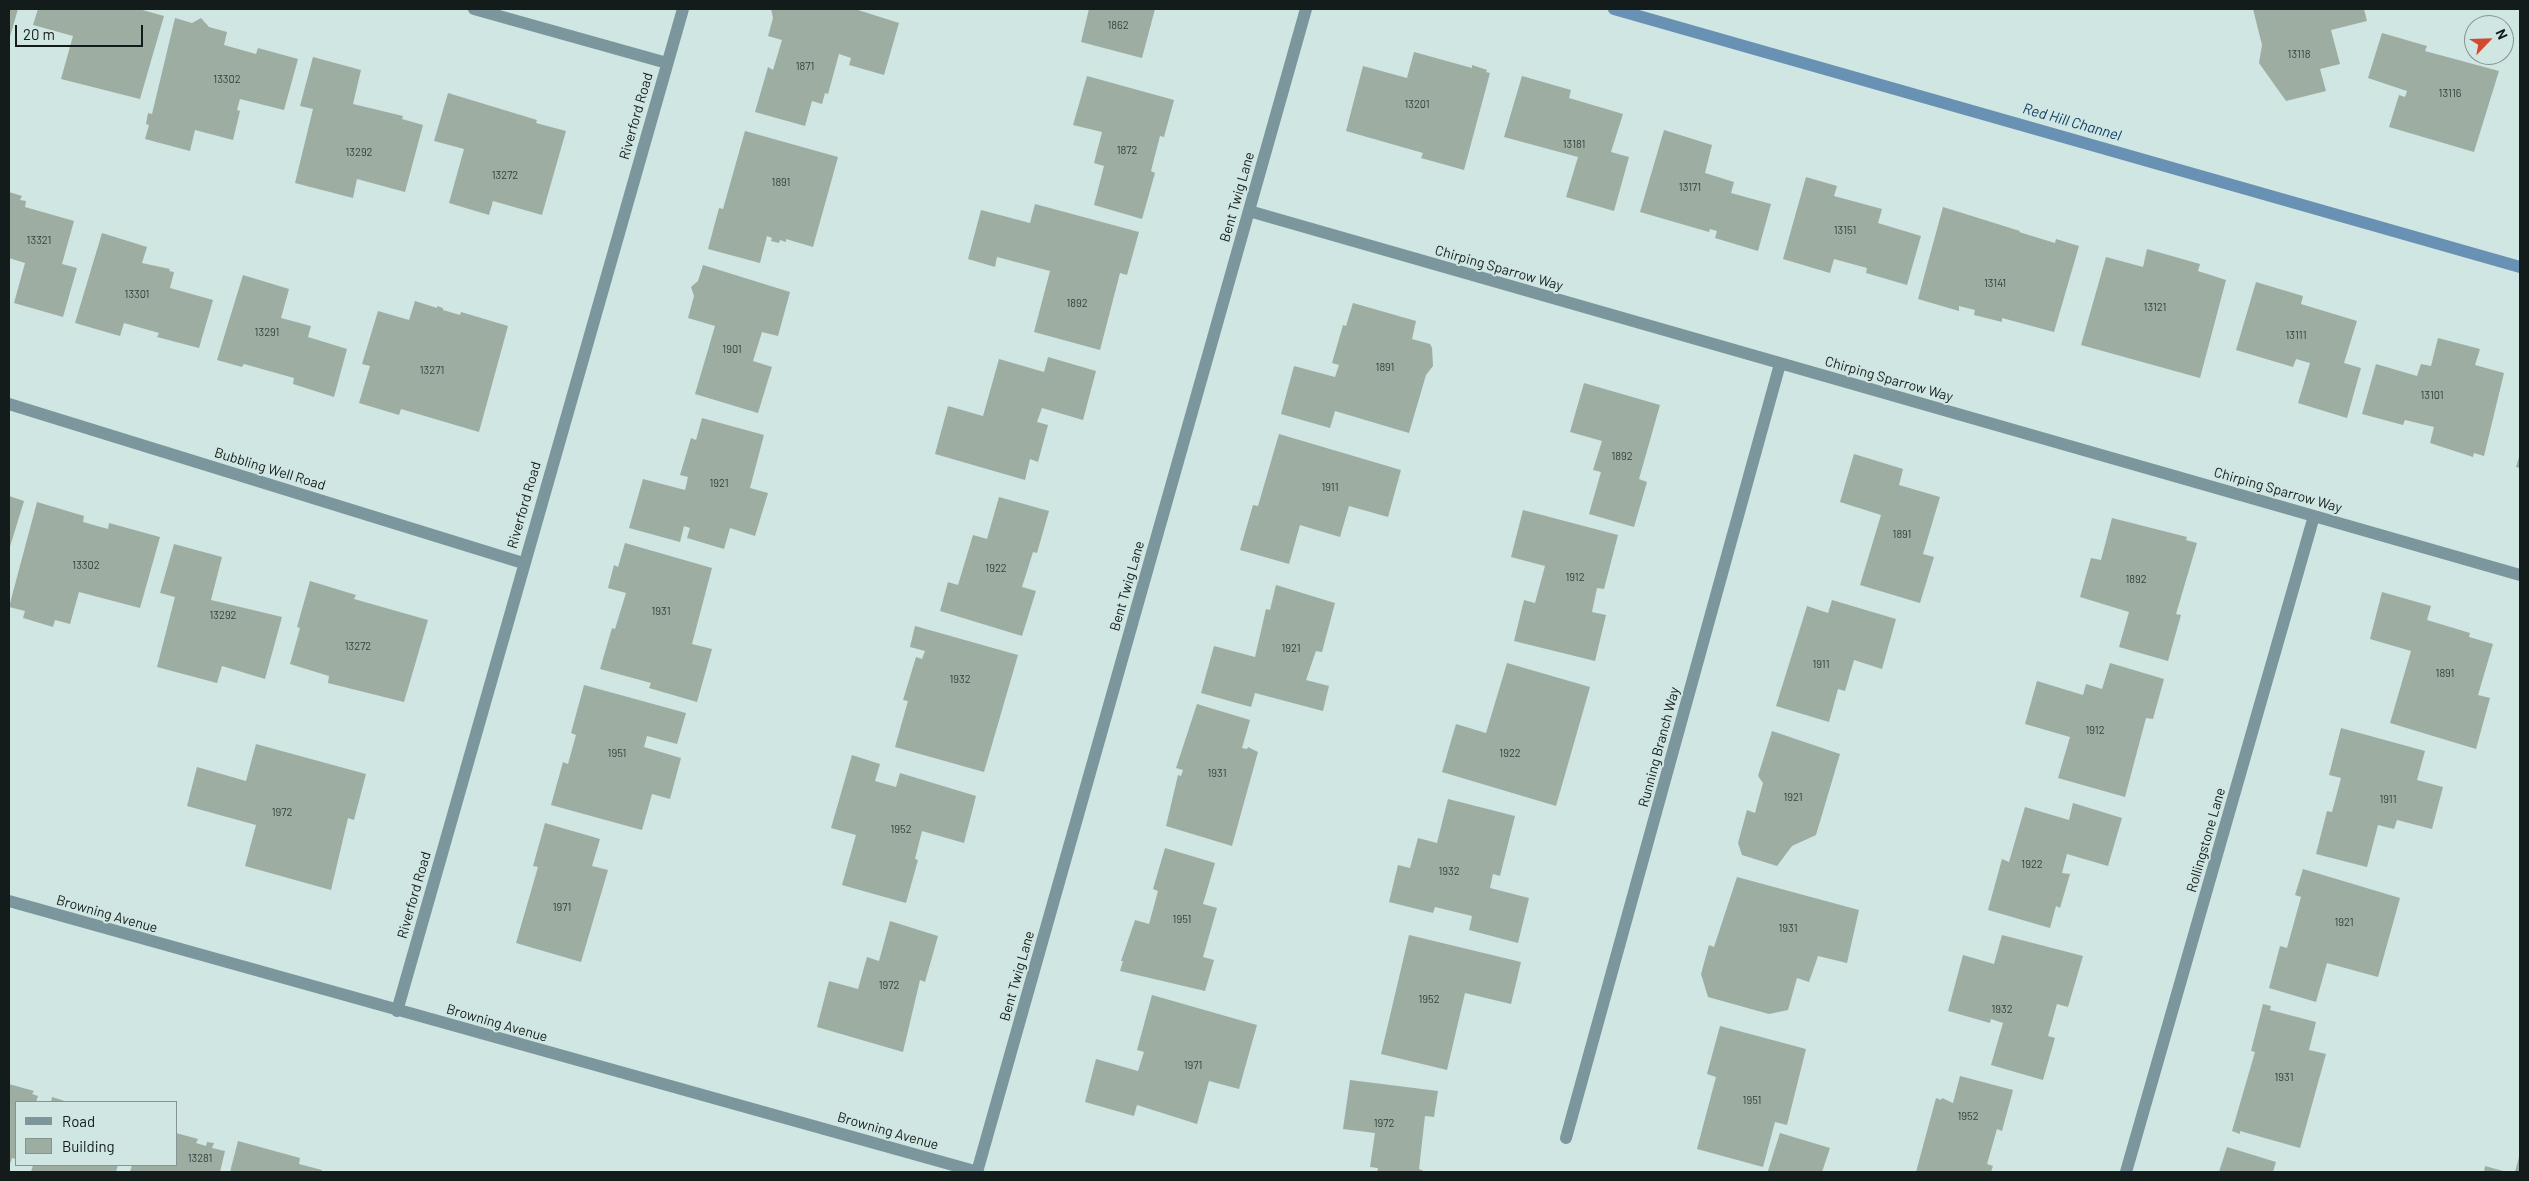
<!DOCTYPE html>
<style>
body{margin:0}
#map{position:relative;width:2529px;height:1181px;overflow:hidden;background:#d0e6e2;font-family:Barlow,sans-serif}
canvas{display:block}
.frame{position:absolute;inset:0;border:10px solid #141c1b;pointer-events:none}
.legend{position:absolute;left:15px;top:1101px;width:162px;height:65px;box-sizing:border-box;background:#d0e6e2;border:1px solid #859592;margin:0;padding:6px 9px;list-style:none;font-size:15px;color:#141c1b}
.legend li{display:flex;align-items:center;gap:10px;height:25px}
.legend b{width:25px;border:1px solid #859592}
.north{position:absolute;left:2464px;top:15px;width:50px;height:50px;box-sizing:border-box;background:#d0e6e2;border:1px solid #859592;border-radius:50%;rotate:66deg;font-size:14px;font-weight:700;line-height:20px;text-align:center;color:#141c1b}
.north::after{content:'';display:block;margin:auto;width:18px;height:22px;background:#d3482e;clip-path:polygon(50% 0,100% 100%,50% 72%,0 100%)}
.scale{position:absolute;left:15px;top:25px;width:128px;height:22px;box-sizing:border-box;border:2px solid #141c1b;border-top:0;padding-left:6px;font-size:15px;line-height:18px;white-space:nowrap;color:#141c1b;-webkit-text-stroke:4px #d0e6e2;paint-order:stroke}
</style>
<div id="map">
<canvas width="2529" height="1181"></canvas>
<div class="frame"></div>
<ul class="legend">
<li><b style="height:6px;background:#7b969c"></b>Road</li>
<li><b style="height:14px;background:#9dada2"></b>Building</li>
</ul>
<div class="north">N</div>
<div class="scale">20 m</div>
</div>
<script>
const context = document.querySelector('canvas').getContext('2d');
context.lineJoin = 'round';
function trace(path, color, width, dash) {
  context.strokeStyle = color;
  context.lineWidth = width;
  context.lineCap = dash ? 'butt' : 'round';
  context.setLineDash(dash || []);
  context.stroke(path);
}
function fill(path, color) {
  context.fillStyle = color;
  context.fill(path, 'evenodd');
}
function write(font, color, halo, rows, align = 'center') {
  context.font = font + ' Barlow,sans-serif';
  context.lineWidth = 4;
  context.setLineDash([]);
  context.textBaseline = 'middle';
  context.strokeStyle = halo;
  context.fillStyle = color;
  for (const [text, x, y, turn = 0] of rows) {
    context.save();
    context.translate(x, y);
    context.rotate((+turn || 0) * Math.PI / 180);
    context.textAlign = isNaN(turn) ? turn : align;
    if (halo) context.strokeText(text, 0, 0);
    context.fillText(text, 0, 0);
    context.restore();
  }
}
const stream = new Path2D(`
 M1614 9 2520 267`);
const building = new Path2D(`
 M9 9H18L9 40Z
 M38 9H139L164 16 140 99 61 79 73 36 33 25Z
 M771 9H855L899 23 884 75 849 65 851 58 839 54 828 94 825 93 822 104 812 101 805 126 755 112 768 67 773 70 782 40 768 36 773 18Z
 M1089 9H1155L1142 58 1081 42Z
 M2253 9H2364L2367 21 2331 30 2340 64 2320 69 2326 91 2286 101 2259 63 2262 45Z
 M175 18 192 23 201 18 209 27 227 32 224 45 256 54 258 48 298 59 284 110 240 99 237 110 240 111 233 140 195 130 190 151 145 139 149 125 146 124 148 113 152 114Z
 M2382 33 2427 46 2425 51 2499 71 2474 152 2389 127 2399 95 2405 97 2407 91 2368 78Z
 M1414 52 1472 68V65L1487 70 1486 72 1490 73 1464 170 1421 158 1423 153 1346 131 1363 66 1407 78Z
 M313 57 361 70 353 104 403 116 402 119 423 125 405 192 357 179 353 198 295 183 313 109 300 106Z
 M1087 76 1174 100 1164 137 1160 136 1151 171 1155 173 1142 219 1094 205 1104 166 1094 163 1102 132 1073 125Z
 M1522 76 1571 90 1569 98 1623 114 1611 152 1629 157 1614 211 1566 197 1578 157 1504 137Z
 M448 93 537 120 536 123 566 131 542 215 493 201 489 215 449 203 464 149 434 141Z
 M1664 130 1712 145 1705 173 1734 182 1731 193 1771 204 1758 251 1715 238 1717 231 1710 229 1709 232 1640 212Z
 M745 131 838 157 813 247 786 239V242L780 240 779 243 771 241 772 238 767 236 760 263 708 249 719 208 723 209Z
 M1806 177 1837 186 1834 196 1882 209 1878 223 1921 236 1907 285 1866 273 1867 268 1834 259 1830 273 1783 259Z
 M9 192 22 196 20 200 26 201 25 207 74 221 62 264 77 268 63 317 14 303 25 263 9 258Z
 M1035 204 1139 232 1127 275 1120 273 1100 350 1034 332 1050 271 997 257 995 267 968 259 981 210 1030 223Z
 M1943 207 2020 231 2019 232 2055 243 2056 239 2079 246 2054 332 2002 318V322L1974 315 1975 310 1959 306V311L1918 299Z
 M102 233 147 247 142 263 170 269 169 271 174 272 170 288 213 300 199 348 157 337 159 333 124 323 120 336 75 323Z
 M2147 249 2200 264 2198 271 2226 280 2200 378 2081 345 2106 257 2143 267Z
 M703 265 790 292 778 336 762 332 753 361 772 367 758 413 695 394 715 326 688 318 694 296 691 287 698 281Z
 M243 275 289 289 281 318 311 326 308 337 347 349 334 397 293 384 294 378 244 364 242 367 217 360Z
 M2256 282 2303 296 2301 304 2357 321 2344 363 2361 368 2347 418 2298 403 2310 363 2296 359 2293 367 2236 350Z
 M415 301 437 308V306L443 308V310L460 315 461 312 508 326 479 432 401 409 399 415 359 403 370 366 362 364 378 311 409 320Z
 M1353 303 1416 321 1412 339 1430 344 1432 348 1433 366 1426 375 1409 433 1335 411 1330 428 1281 414 1294 366 1335 377 1339 365 1332 363 1343 325 1346 326Z
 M2438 338 2480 349 2475 365 2504 373 2484 456 2474 453 2473 457 2430 443 2434 427 2405 420 2403 425 2362 414 2376 364 2417 376 2421 364 2431 366Z
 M1048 357 1096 371 1083 420 1042 408 1037 422 1048 425 1038 462 1030 459 1025 480 935 454 948 406 983 416 999 359 1044 372Z
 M1584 383 1660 405 1639 479 1647 482 1634 527 1589 514 1601 472 1593 470 1602 441 1570 432Z
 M702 418 764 435 750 488 768 493 755 536 730 528 724 549 687 538 690 528 684 526 680 542 629 528 643 479 685 490 688 477 680 475 691 438 696 440Z
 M1279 434 1401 470 1388 517 1349 506 1340 537 1300 525 1289 564 1240 550 1253 505 1258 506Z
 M1854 454 1903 469 1899 485 1940 497 1923 554 1934 557 1920 603 1860 585 1881 515 1840 502Z
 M2520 454V468L2516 467Z
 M9 496 24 501 9 550Z
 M999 497 1049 511 1037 553 1033 552 1022 587 1036 591 1022 636 940 611 948 582 958 585 973 535 987 539Z
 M37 502 84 516 83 522 108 529 109 523 160 537 140 608 79 592 70 624 55 620 53 627 23 618 25 611 9 607Z
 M1523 510 1618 535 1604 589 1597 588 1592 612 1606 615 1595 661 1514 641 1524 600 1535 603 1545 566 1511 557Z
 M2112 518 2187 537 2186 540 2197 543 2176 614 2181 615 2168 661 2119 647 2129 612 2080 597 2091 558 2101 560Z
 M625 543 712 568 692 644 712 649 697 702 649 688 651 683 600 669 612 628 615 629 626 593 608 588 614 565 618 567Z
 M174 544 222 557 211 600 282 617 265 679 222 666 217 683 157 667 175 597 160 593Z
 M310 581 356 595 354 599 428 620 404 702 328 683 329 676 290 664 300 628 297 627Z
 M1276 585 1335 603 1322 652 1316 651 1306 680 1329 686 1323 711 1255 693 1251 707 1201 693 1214 646 1255 657 1266 609 1270 610Z
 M2382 592 2431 606 2427 620 2470 633 2469 637 2493 644 2478 695 2490 698 2476 749 2390 723 2411 651 2370 639Z
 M1832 600 1896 619 1882 669 1854 660 1845 691 1838 689 1829 722 1776 706 1807 606 1828 613Z
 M915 626 1018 655 984 772 895 747 908 701 903 700 916 657 922 659 925 651 910 647Z
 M1507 663 1590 687 1556 806 1442 772 1456 724 1486 733Z
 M2110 663 2164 679 2153 719 2146 718 2125 797 2058 778 2070 737 2025 724 2037 681 2083 695 2086 684 2102 689Z
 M584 685 686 713 677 744 647 736 644 747 681 758 670 799 652 794 642 830 551 805 563 762 568 764 576 735 571 733Z
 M1197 704 1250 720 1242 748 1247 749 1248 747 1258 752 1232 846 1166 826 1178 775 1181 776 1183 770 1176 768Z
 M2341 728 2425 751 2417 780 2443 787 2432 829 2397 820 2394 829 2378 825 2367 867 2316 854 2327 811 2332 812 2341 778 2329 775Z
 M1772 731 1840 754 1816 835 1792 846 1777 866 1742 855 1738 843 1747 810 1755 813 1763 783 1758 776Z
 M256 744 366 774 354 820 348 818 331 890 245 866 256 825 187 806 197 767 246 781Z
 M852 755 880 764 875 781 896 787 900 773 976 796 964 843 922 831 915 859 918 860 906 903 842 885 856 835 831 828Z
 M1448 799 1515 816 1500 876 1493 874 1490 888 1529 898 1518 943 1469 930 1472 916 1435 907 1433 913 1389 902 1398 865 1410 868 1418 838 1437 843Z
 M2073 803 2122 818 2108 866 2067 854 2062 873 2070 874 2060 908 2056 906 2050 928 1988 910 2002 859 2009 862 2025 807 2069 820Z
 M545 823 600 839 592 866 608 870 581 962 516 943 538 867 533 866Z
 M1165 848 1215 863 1203 904 1217 908 1203 957 1214 960 1205 991 1120 971 1123 961H1121L1135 920 1149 924 1158 891 1153 889Z
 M2303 869 2400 898 2378 977 2327 963 2316 1002 2269 988 2280 946 2287 948 2301 897 2295 895Z
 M1737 877 1859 910 1847 963 1818 956 1809 982 1797 978 1788 1010 1769 1014 1708 997 1701 974 1709 945 1714 947Z
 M890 921 938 936 925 982 920 980 903 1052 817 1027 829 981 858 989 867 957 879 961Z
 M1409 935 1521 962 1511 1004 1465 993 1447 1070 1381 1054Z
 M2002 935 2083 956 2068 1007 2057 1004 2048 1036 2055 1038 2043 1080 1991 1065 2003 1023 1991 1019 1990 1023 1948 1011 1963 955 1994 964Z
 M1152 995 1257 1025 1239 1089 1209 1081 1197 1124 1137 1105 1134 1116 1085 1102 1096 1059 1138 1071 1144 1052 1137 1050Z
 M2263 1004 2271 1006 2270 1010 2316 1022 2309 1050 2326 1054 2300 1148 2240 1131V1134L2232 1131 2255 1052 2251 1051Z
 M1720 1026 1806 1049 1787 1125 1775 1122 1763 1167 1697 1149 1716 1077 1707 1074Z
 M1960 1076 2013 1090 2002 1131 1997 1129 1987 1164 1993 1166 1991 1172H1916L1936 1098 1941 1100 1942 1098 1953 1103Z
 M1350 1080 1438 1091 1434 1117 1425 1116 1419 1169 1426 1172H1377L1378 1168 1370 1167 1375 1133 1343 1129Z
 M9 1084 34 1091 32 1094 38 1096 36 1102H16V1159L12 1158 9 1167Z
 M52 1097 68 1102H51Z
 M176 1133 198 1139 196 1143 206 1146 207 1142 214 1143 212 1148 225 1151 220 1172H130L132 1165H176Z
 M1780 1133 1830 1148 1822 1172 1768 1171Z
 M238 1141 300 1158 299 1164 322 1170 321 1172H230Z
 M2227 1147 2276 1162 2273 1172H2219Z
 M2520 1154V1172H2515L2520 1153Z
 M33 1165H118L116 1172H31Z
 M2485 1166 2507 1172H2484Z`);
const minor = new Path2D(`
 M474 9 667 63
 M1249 211 2520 575
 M9 404 523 563
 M9 901 978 1172
 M397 1011 683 9
 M1566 1138 1780 364
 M977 1172 1306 9
 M2126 1172 2314 516`);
const numberNames = [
 ["1862",1118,25],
 ["13118",2299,54],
 ["1871",805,66],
 ["13302",227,79],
 ["13116",2450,93],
 ["13201",1417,104],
 ["13181",1574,144],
 ["1872",1127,150],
 ["13292",359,152],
 ["13272",505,175],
 ["1891",781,182],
 ["13171",1690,187],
 ["13151",1845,230],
 ["13321",39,240],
 ["13141",1995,283],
 ["13301",137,294],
 ["1892",1077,303],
 ["13121",2155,307],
 ["13291",267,332],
 ["13111",2296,335],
 ["1901",732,349],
 ["1891",1385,367],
 ["13271",432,370],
 ["13101",2432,395],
 ["1892",1622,456],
 ["1921",719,483],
 ["1911",1330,487],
 ["1891",1902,534],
 ["13302",86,565],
 ["1922",996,568],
 ["1912",1575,577],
 ["1892",2136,579],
 ["1931",661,611],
 ["13292",223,615],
 ["13272",358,646],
 ["1921",1291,648],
 ["1911",1821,664],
 ["1891",2445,673],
 ["1932",960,679],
 ["1912",2095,730],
 ["1951",617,753],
 ["1922",1510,753],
 ["1931",1217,773],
 ["1921",1793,797],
 ["1911",2388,799],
 ["1972",282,812],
 ["1952",901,829],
 ["1922",2032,864],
 ["1932",1449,871],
 ["1971",562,907],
 ["1951",1182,919],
 ["1921",2344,922],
 ["1931",1788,928],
 ["1972",889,985],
 ["1952",1429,999],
 ["1932",2002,1009],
 ["1971",1193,1065],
 ["1931",2284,1077],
 ["1951",1752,1100],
 ["1952",1968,1116],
 ["1972",1384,1123],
 ["13281",200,1158]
];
const streetNames = [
 ["Riverford Road",636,116,-74],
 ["Bent Twig Lane",1237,197,-74],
 ["Chirping Sparrow Way",1499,268,16],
 ["Chirping Sparrow Way",1889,379,16],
 ["Bubbling Well Road",270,469,17],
 ["Chirping Sparrow Way",2278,490,16],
 ["Riverford Road",524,505,-74],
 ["Bent Twig Lane",1127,586,-74],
 ["Running Branch Way",1659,747,-75],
 ["Rollingstone Lane",2206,840,-74],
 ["Riverford Road",414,895,-74],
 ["Browning Avenue",107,914,16],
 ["Bent Twig Lane",1017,976,-74],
 ["Browning Avenue",497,1023,16],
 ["Browning Avenue",888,1131,16]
];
const waterNames = [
 ["Red Hill Channel",2072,122,16]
];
trace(stream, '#6891b4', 12);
fill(building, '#9dada2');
trace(minor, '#7b969c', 12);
write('11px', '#36403d', null, numberNames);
write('14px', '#141c1b', '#d0e6e2', streetNames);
write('italic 15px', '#104165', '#d0e6e2', waterNames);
</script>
